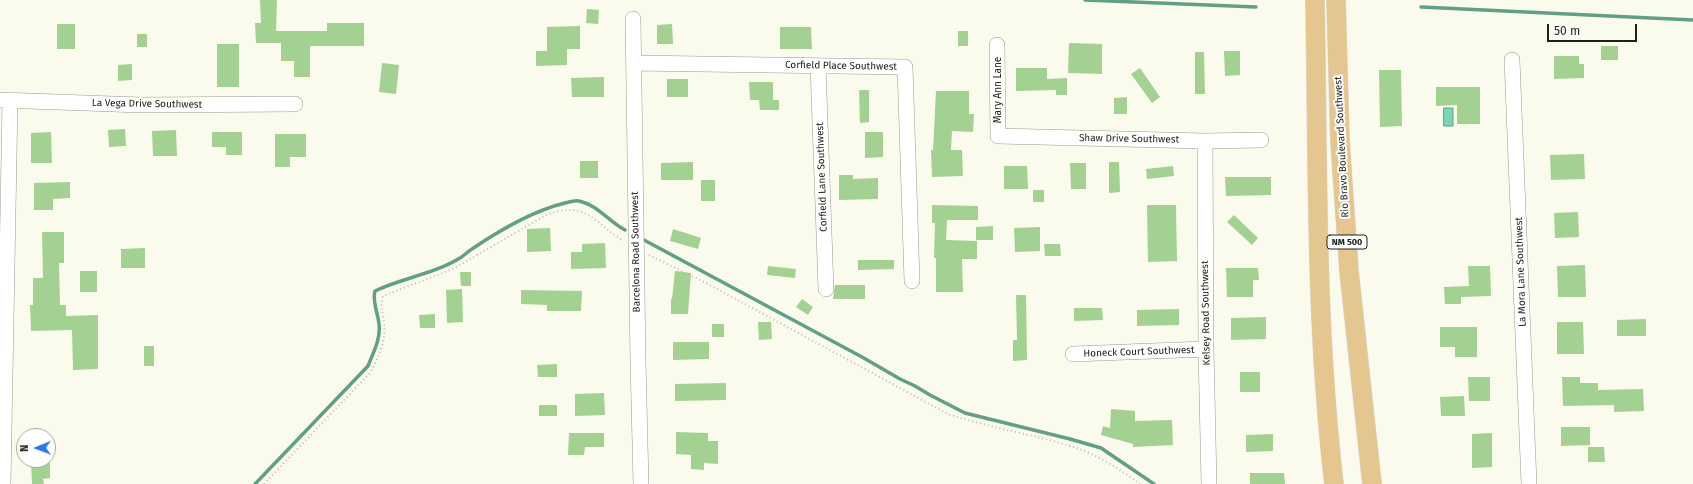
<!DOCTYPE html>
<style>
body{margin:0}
#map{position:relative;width:1693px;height:484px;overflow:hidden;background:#fbfbed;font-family:"Fira Sans",sans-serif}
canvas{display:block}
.north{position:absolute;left:16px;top:428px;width:40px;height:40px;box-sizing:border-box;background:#fff;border:1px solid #a6a6a4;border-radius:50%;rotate:269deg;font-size:11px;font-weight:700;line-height:16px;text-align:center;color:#20201b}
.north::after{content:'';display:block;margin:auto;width:14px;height:18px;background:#2a79e5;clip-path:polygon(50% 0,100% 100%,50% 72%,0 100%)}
.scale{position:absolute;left:1547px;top:24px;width:90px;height:18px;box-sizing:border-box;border:2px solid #20201b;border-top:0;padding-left:5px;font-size:12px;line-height:14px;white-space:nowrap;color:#20201b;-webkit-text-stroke:3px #fff;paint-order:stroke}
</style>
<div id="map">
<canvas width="1693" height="484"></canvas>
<div class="north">N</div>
<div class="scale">50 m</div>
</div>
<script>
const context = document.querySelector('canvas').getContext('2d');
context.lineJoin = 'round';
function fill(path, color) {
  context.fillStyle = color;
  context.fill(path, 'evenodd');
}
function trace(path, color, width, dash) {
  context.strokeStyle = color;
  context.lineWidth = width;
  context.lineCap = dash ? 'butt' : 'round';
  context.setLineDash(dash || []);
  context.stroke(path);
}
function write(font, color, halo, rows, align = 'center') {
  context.font = font + ' "Fira Sans",sans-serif';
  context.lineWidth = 4;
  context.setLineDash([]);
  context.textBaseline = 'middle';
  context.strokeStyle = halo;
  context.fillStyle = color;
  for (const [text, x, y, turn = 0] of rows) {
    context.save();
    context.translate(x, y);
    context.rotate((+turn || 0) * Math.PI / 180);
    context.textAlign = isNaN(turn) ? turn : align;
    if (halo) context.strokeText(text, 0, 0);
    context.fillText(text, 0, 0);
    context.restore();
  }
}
const water = new Path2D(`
 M1444 108H1453V126H1444Z`);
const stream = new Path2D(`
 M1085 0 1256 7
 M1421 7 1693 20
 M644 240 862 357 900 379 915 386 930 395 965 413 1070 439 1101 448 1154 484
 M255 484 368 366C373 353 381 339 379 324 378 313 372 302 375 291 402 278 434 274 460 258 464 256 468 251 472 249 500 230 532 211 565 203 569 202 575 200 579 201 598 205 609 222 625 230`);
const building = new Path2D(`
 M260 0H277L276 31H327V23H364V46H310V77H294V61H281V43H256L255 23H261Z
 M587 9 599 10 598 24 586 23Z
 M57 24H75V49H57Z
 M672 24 673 44H657V25Z
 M580 26V49H567V65L536 66V51H547V27Z
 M780 27H811L812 49H780Z
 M958 31H968V46H958Z
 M137 34H147V47H137Z
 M1069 43 1102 44V74L1068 73Z
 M217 44H239V87H217Z
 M1601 46H1618V60H1601Z
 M1224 51H1240V75L1225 76Z
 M1195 52H1204L1205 94H1195Z
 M1554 56H1579V64H1584V78L1554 79Z
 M382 63 399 65 396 94 379 92Z
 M132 64V80L118 81V65Z
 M1016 68H1047V79L1067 78V95H1056V90L1016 91Z
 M1140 68 1160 97 1152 103 1131 74Z
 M1379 70H1401L1402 126 1380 127Z
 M604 77V97H572L571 78Z
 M667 79H688V97H667Z
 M749 82H773V100H779V110H760L759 100H750Z
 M1436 87H1480V124H1457V105L1436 106Z
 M859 90H869V122L860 123Z
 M936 91H969V114H974L973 132 952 131 951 150H962L963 176 932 177 931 150H933Z
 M1127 97V114H1114V98Z
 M125 129 126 146 109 147 108 130Z
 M176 130 177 156H153L152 131Z
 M51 132 52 163H31V133Z
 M212 132H242V155H226V147H212Z
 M865 132H883V157L865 158Z
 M275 134H306V157H290V167H275Z
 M1584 154 1585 179 1551 180 1550 155Z
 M580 161H598V178H580Z
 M693 162V180H661V163Z
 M1109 162H1119L1120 192 1109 193Z
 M1070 163H1086V189H1071Z
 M1004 166H1027L1028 189H1004Z
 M1173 166 1174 176 1147 179 1146 169Z
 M839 175H853V179L878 178V199L839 200Z
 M1225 177H1271V195L1226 196Z
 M701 180H715V201H701Z
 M70 182V198L53 199V210H34V183Z
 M1033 190H1044V202H1033Z
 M932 205 978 206V220H947L946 240 977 241V259H962L963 292H936V258H934L935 223H932Z
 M1147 205H1176L1177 261 1148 262Z
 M1578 212 1579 237 1555 238 1554 213Z
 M1234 215 1258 238 1252 245 1227 222Z
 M993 226V240H976V227Z
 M1040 227V251L1015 252 1014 228Z
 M550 228 551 251 527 252V229Z
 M673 229 701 238 698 249 670 241Z
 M42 232H64V263H59L60 305H66V316L98 315V369L73 370 72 330 31 331 30 305H33V278H43Z
 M605 243 606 268 571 269V252H582V244Z
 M1044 244H1060L1061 256H1045Z
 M145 248V268H121V249Z
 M858 260H894V269L858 270Z
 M1585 265 1586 297H1558L1557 266Z
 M768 266 796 269 795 278 767 275Z
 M1468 266H1490L1491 296 1461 297V304H1445L1444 287 1469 286Z
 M1226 268H1258L1259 280H1253V297H1227Z
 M80 271H97V292H80Z
 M675 271 691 273 688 314H671V299H672Z
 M460 272H471V286H461Z
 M835 285H865V299H833Z
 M462 289 463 322 447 323 446 290Z
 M521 290 582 291 581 311H547V305L521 304Z
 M1016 295H1026L1027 360 1013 361V340H1017Z
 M802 299 813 307 808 315 796 307Z
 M1074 308H1102L1103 320 1074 321Z
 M1179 309V325L1137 326V310Z
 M435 314V328H420L419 315Z
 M1266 317V339L1231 340V318Z
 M1646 319V336H1617V320Z
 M758 322H771L772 339 759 340Z
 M1557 322H1583L1584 354H1557Z
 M712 324H724V337H712Z
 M1440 327H1477V357H1455V347H1440Z
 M673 342H709V359L673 360Z
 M144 346H154V366H144Z
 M557 364V377H538L537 365Z
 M1240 372H1260V392H1240Z
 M1468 377H1490V401H1469Z
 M1562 377H1580V383H1598V390L1643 389 1644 411 1614 412V405L1563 406Z
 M726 383V400L675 401V384Z
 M604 393 605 415 575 416V394Z
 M1464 396 1465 416H1441L1440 397Z
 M539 405H557V416H539Z
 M1111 409 1135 411V421L1172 420 1173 445 1133 447V444L1101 435 1103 426 1110 428Z
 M1561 427H1590V445L1561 446Z
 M676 432 708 433V441H718V464L704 463V470L691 469V455L676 454Z
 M569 433H604V447H585L584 455H568Z
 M1492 433V467L1472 468V434Z
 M1273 434V451L1246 452V435Z
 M1588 447H1604L1605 462H1588Z
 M31 460H50V478L43 479 44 484H32Z
 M1250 473H1284L1285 484H1250Z`);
const path = new Path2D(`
 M649 255 706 283 948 414C990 428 1034 434 1076 448 1098 455 1121 470 1140 484
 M264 484 370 373C379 357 386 342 384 323 383 313 380 306 383 296L453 269 546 215C586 200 592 221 622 240`);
const minor = new Path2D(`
 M633 19 638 361 641 484
 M997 45 998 136 1205 141 1261 140
 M1512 60 1529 484
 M634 63 905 67 912 281
 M818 66 826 289
 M0 100 141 105 295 104
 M1205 141 1206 349 1209 484
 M1073 354 1206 349
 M3 484 10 100`);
const major = new Path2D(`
 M1315 0C1318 161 1315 324 1334 484
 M1336 0 1340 142 1349 271 1372 484`);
const shields = [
 [1347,242,40]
];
const shieldNames = [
 ["NM 500",1347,242]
];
const streetNames = [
 ["Corfield Place Southwest",841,66,1],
 ["Mary Ann Lane",998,90,-90],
 ["La Vega Drive Southwest",147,104,1],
 ["Shaw Drive Southwest",1129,139,1],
 ["Rio Bravo Boulevard Southwest",1342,147,-93],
 ["Corfield Lane Southwest",822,177,-92],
 ["Barcelona Road Southwest",636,252,-91],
 ["La Mora Lane Southwest",1521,272,-92],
 ["Kelsey Road Southwest",1206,313,-91],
 ["Honeck Court Southwest",1139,352,-2]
];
fill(water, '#7dd5b4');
trace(water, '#619f86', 1);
trace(stream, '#619f86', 3.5);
fill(building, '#a2d192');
trace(minor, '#99998b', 16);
trace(major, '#dbdbdb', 20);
trace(path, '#b9b9ae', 2, [1, 3]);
trace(minor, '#fff', 15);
trace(major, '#e5c590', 19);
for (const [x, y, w] of shields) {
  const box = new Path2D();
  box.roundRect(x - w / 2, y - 7, w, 14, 3);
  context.fillStyle = '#fff';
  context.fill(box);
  trace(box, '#20201b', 1);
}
write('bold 9px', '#20201b', null, shieldNames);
write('10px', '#20201b', '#fff', streetNames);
</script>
